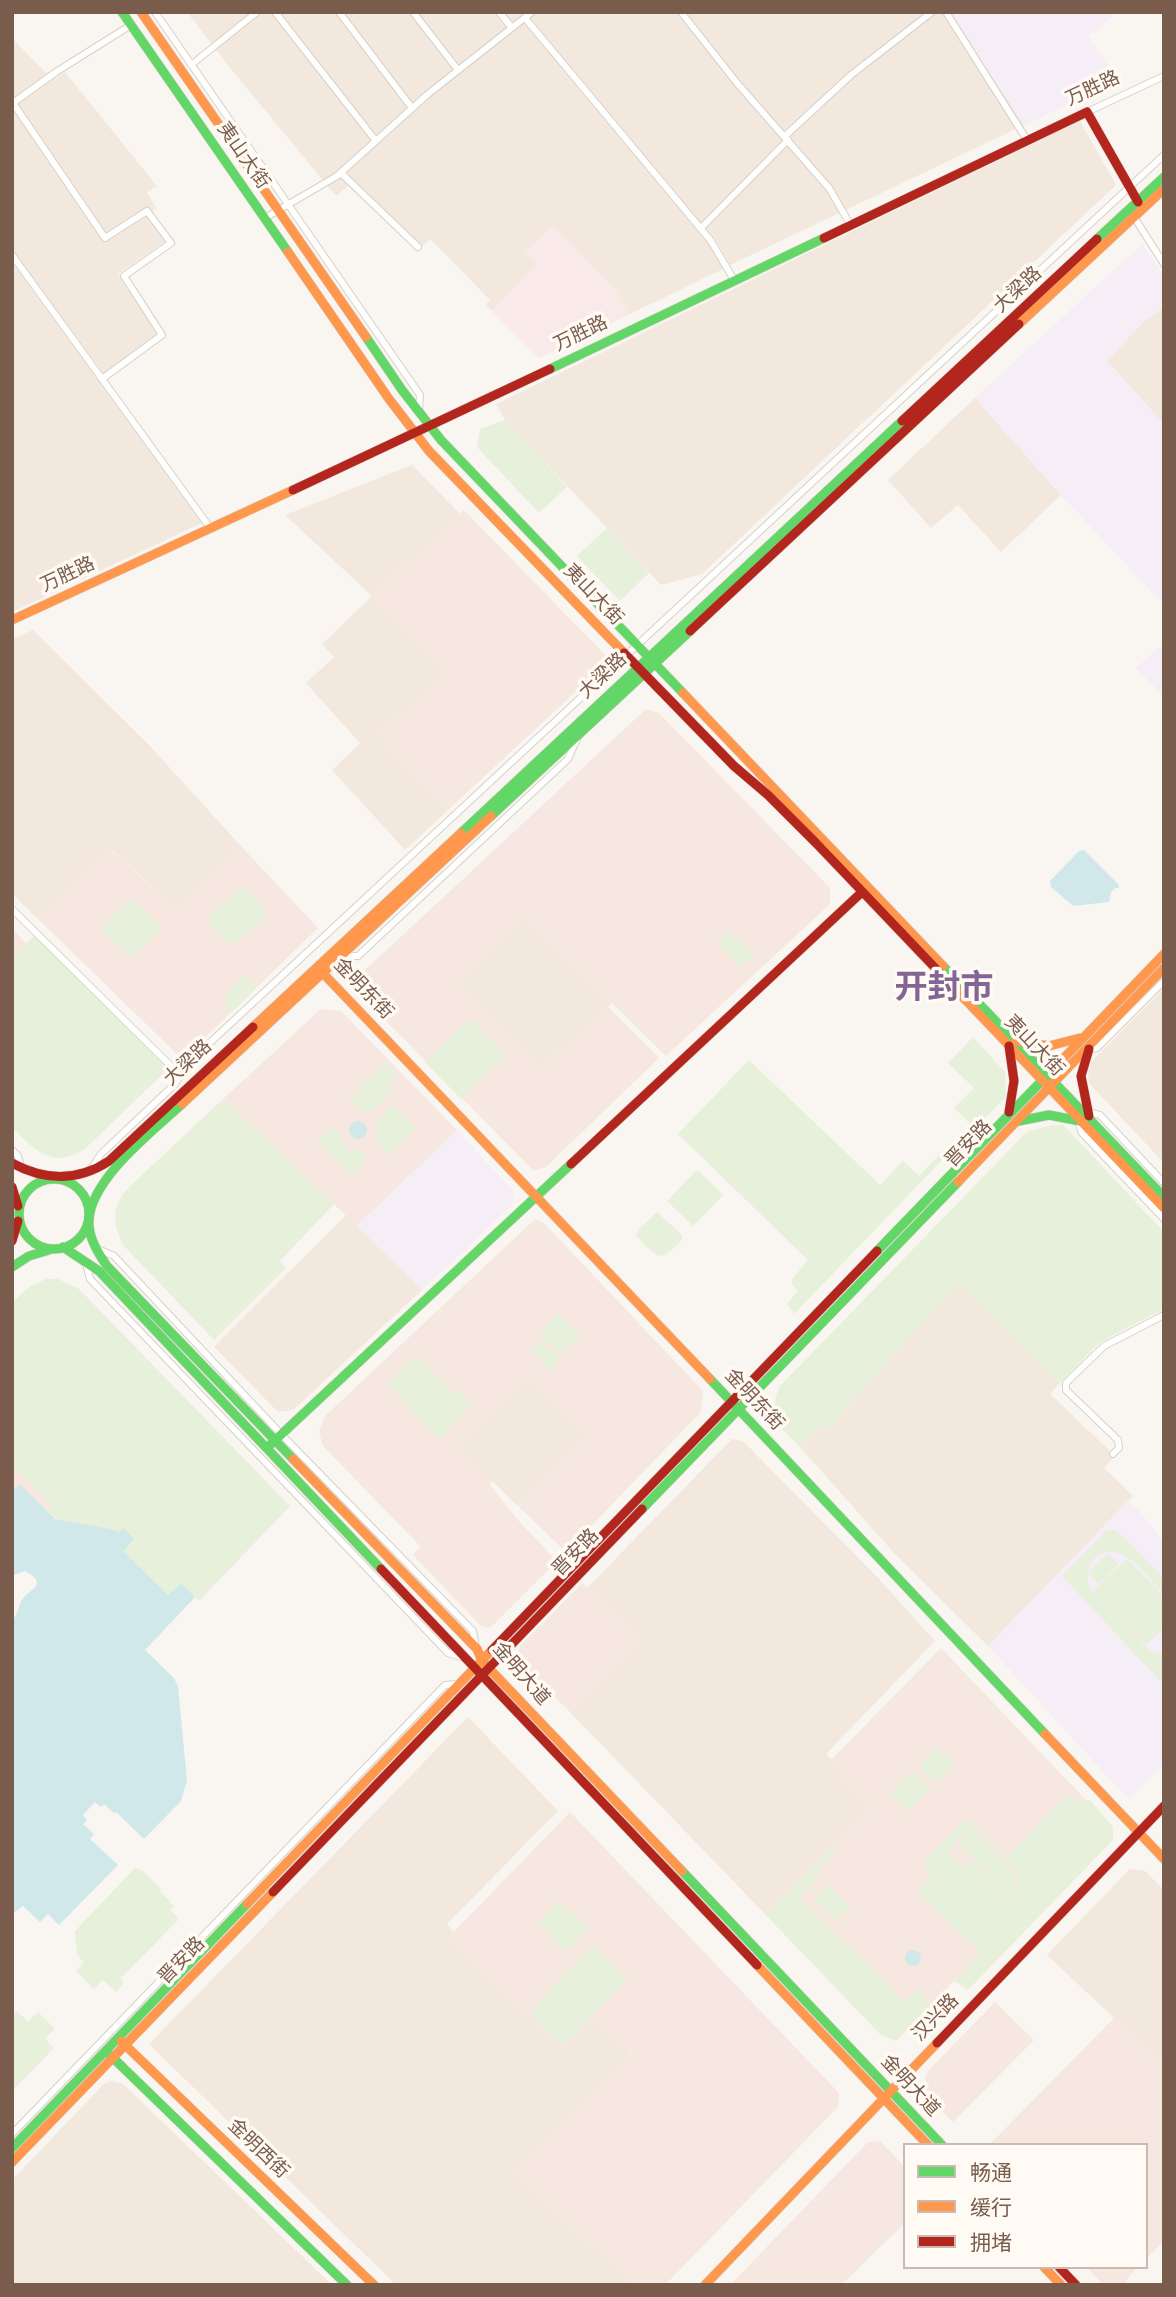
<!DOCTYPE html>
<meta charset="utf-8">
<style>
body{margin:0}
#map{position:relative;width:1176px;height:2297px;overflow:hidden;background:#f9f5f0;font-family:"Archivo Narrow","Noto Sans SC",sans-serif}
canvas{display:block}
.frame{position:absolute;inset:0;border:14px solid #7a5c4d;pointer-events:none}
.legend{position:absolute;left:903px;top:2143px;width:245px;height:126px;box-sizing:border-box;background:#fffaf3;border:2px solid #cabbb1;margin:0;padding:9px 12px;list-style:none;font-size:21px;color:#7a5c4d}
.legend li{display:flex;align-items:center;gap:14px;height:35px}
.legend b{width:35px;border:2px solid #cabbb1}
</style>
<div id="map">
<canvas width="1176" height="2297"></canvas>
<div class="frame"></div>
<ul class="legend">
<li><b style="height:9px;background:#63d668"></b>畅通</li>
<li><b style="height:9px;background:#ff974d"></b>缓行</li>
<li><b style="height:9px;background:#b3261e"></b>拥堵</li>
</ul>
</div>
<script>
const context = document.querySelector('canvas').getContext('2d');
context.lineJoin = 'round';
function fill(path, color) {
  context.fillStyle = color;
  context.fill(path, 'evenodd');
}
function trace(path, color, width, dash) {
  context.strokeStyle = color;
  context.lineWidth = width;
  context.lineCap = dash ? 'butt' : 'round';
  context.setLineDash(dash || []);
  context.stroke(path);
}
function write(font, color, halo, rows, align = 'center') {
  context.font = font + ' "Archivo Narrow","Noto Sans SC",sans-serif';
  context.lineWidth = 7;
  context.setLineDash([]);
  context.textBaseline = 'middle';
  context.strokeStyle = halo;
  context.fillStyle = color;
  for (const [text, x, y, turn = 0] of rows) {
    context.save();
    context.translate(x, y);
    context.rotate((+turn || 0) * Math.PI / 180);
    context.textAlign = isNaN(turn) ? turn : align;
    if (halo) context.strokeText(text, 0, 0);
    context.fillText(text, 0, 0);
    context.restore();
  }
}
const residential = new Path2D(`
 M187 12H949L1024 125 730 265 716 240 704 228 723 269 628 315 615 290 537 265 492 311 486 305 490 300 430 239 417 251 348 186 336 196 231 69Z
 M12 38 45 72 56 78 65 72 157 186 147 192 156 208 148 215 166 241 118 274 157 334 104 374 12 250Z
 M1080 121 1116 185 702 574 661 585 505 420 496 404Z
 M12 262 202 523 12 612Z
 M1164 307V424L1107 361 1144 321Z
 M975 398 1061 495 1001 552 958 505 931 528 888 480Z
 M412 465 460 514 372 596 447 671 378 735 448 810 405 850 332 770 360 743 306 683 334 657 322 644 372 596 285 515Z
 M33 630 149 745 240 845 176 909 108 846 37 918 12 894V639Z
 M525 917 612 1003 542 1068 457 981Z
 M1164 988V1163L1089 1083 1088 1071 1091 1062Z
 M346 1215 422 1290 293 1410 278 1412 214 1347Z
 M958 1282 1060 1383 1050 1394 1115 1456 1104 1468 1133 1496 988 1646 894 1553 800 1447 822 1424 828 1429Z
 M525 1378 585 1436 518 1506 492 1481 489 1484 457 1449Z
 M732 1439 743 1441 880 1580 935 1641 826 1754 836 1764 833 1768 872 1807 766 1915 570 1712 640 1640 587 1588Z
 M468 1717 558 1811 447 1924 454 1933 449 1937 563 2048 594 2017 631 2052 515 2170 633 2285H396L149 2044Z
 M1130 1869 1145 1871 1164 1890V2065L1047 1955Z
 M110 2081 123 2084 332 2285H12V2180L104 2084Z`);
const commercial = new Path2D(`
 M464 510 610 660 448 810 378 735 447 671 372 596Z
 M646 709 659 713 830 888V904L666 1056 525 917 458 981 542 1068 608 1007 659 1058 546 1167 534 1171 373 1008 364 986 365 970Z
 M240 845 318 928 189 1053 178 1055 37 918 107 846 176 909Z
 M12 929 27 944 12 959Z
 M321 1009 341 1011 457 1130 357 1226 223 1099Z
 M535 1219 543 1222 703 1391 701 1412 566 1552 518 1506 585 1436 525 1379 457 1449 483 1476 516 1518 557 1561 490 1628 481 1626 413 1555 421 1547 323 1446 319 1432 325 1416Z
 M12 1465 53 1504 47 1511 20 1485 12 1491Z
 M582 1583 640 1640 570 1712 519 1662V1650L520 1646Z
 M941 1648 1104 1819V1826L896 2041 881 2035 766 1915 872 1807 832 1768 836 1764 831 1760Z
 M570 1812 839 2093 838 2107 665 2285H633L515 2170 631 2052 594 2017 563 2048 456 1944 455 1945 450 1940 449 1937Z
 M995 2002 1034 2040 953 2122 930 2099 925 2079 928 2071Z
 M1114 2018 1164 2065V2241L1146 2259V2145L990 2144Z
 M880 2141 905 2167V2223L841 2285H730L868 2142Z
 M1087 2267H1138L1122 2285H1103Z`);
const education = new Path2D(`
 M949 12H1113L1111 14 1113 17 1088 36 1119 82 1024 125Z
 M1142 244 1164 276V307L1144 321 1107 361 1164 424V605L1061 495 975 398Z
 M1164 643V697L1136 668Z
 M457 1130 512 1190 515 1197 512 1205 422 1290 357 1226Z
 M1128 1501 1141 1513 1164 1543V1764L1129 1800 988 1646Z`);
const medical = new Path2D(`
 M553 225 615 290 628 315 539 358 492 311 537 265 525 253Z`);
const green = new Path2D(`
 M505 420 567 487 539 513 477 447 480 429Z
 M607 528 649 573 620 601 577 556Z
 M242 888C252 892 267 906 265 918L237 942C225 945 216 930 209 922L212 913Z
 M131 897 162 928 131 959 100 929Z
 M729 930 754 954 741 967 717 943Z
 M34 936 168 1069 87 1147C55 1171 35 1151 12 1127V959Z
 M244 975 256 988 231 1013 226 1005V993Z
 M468 1020H471L507 1055 461 1099 425 1062Z
 M973 1037 1005 1072 1006 1097 975 1128 954 1108 974 1088 948 1063Z
 M749 1060 880 1185 903 1161 919 1176 939 1155 943 1159 794 1314 787 1304 798 1291 792 1284V1279L808 1260 678 1134Z
 M385 1062 397 1074 389 1082 395 1088 369 1114 360 1110 350 1101 361 1090 359 1087Z
 M223 1099 334 1204 280 1261 286 1268 214 1340 124 1246C113 1225 111 1211 125 1191Z
 M393 1105 416 1128 388 1154 375 1140 378 1129 376 1121Z
 M1053 1125H1063L1070 1132 1164 1232V1309L1100 1342 1060 1383 958 1283 828 1429 822 1424 800 1447C778 1425 768 1420 779 1387L1023 1136 1029 1131Z
 M333 1126C344 1140 339 1153 364 1150V1162L351 1175 317 1142Z
 M696 1171H699L723 1195 693 1226 667 1201Z
 M657 1212 682 1235V1240C658 1265 659 1258 636 1236L638 1230Z
 M46 1279H58L78 1288 290 1506 199 1601 181 1583 168 1596 122 1551 123 1529 119 1534 58 1520 47 1511 53 1504 12 1465V1302L31 1286Z
 M558 1313 580 1335 561 1355 539 1334Z
 M540 1340 560 1359 550 1370 530 1350Z
 M416 1355 453 1393 457 1390 472 1405 441 1437H437L387 1383Z
 M1107 1530H1116L1164 1578V1594C1149 1579 1124 1540 1099 1555 1092 1559 1089 1566 1088 1573L1108 1553 1119 1564 1099 1584 1088 1573V1582L1092 1591 1150 1651 1164 1654V1678L1160 1681 1062 1576Z
 M1127 1559 1164 1596V1628L1146 1645 1093 1591Z
 M935 1748H939L953 1761V1766L938 1781H933L920 1768V1763Z
 M911 1773H915L928 1786V1791L910 1810H905L892 1797V1792Z
 M1069 1792 1078 1802 1090 1800 1113 1827V1840L968 1990 954 1981 981 1953 917 1892 932 1875 925 1868V1860L964 1820H968L1007 1857ZM970 1828 1023 1878 1008 1894 971 1859 963 1867 947 1852Z
 M970 1830 1020 1879 1008 1891 958 1843Z
 M834 1845 837 1849 822 1864 815 1882 799 1898 904 2001 919 1990 925 1994 922 1997 931 2005 896 2041 881 2035 766 1915Z
 M135 1868 142 1870 161 1889 160 1891 174 1906 170 1910 179 1919 121 1978 124 1983 116 1992 103 1980 94 1989 76 1971 84 1962 77 1955 75 1931Z
 M829 1886 850 1906 837 1920 815 1900 819 1892Z
 M559 1902 588 1927 587 1931 566 1951 538 1924Z
 M594 1945 627 1979 563 2046 529 2013Z
 M17 2011 28 2022 38 2012 55 2029 45 2039 54 2048 12 2091V2016Z`);
const water = new Path2D(`
 M1084 850 1119 885V888H1115L1111 892 1109 902 1073 906 1051 887 1050 881 1079 851Z
 M349 1130a9 9 0 1 1 18 0a9 9 0 1 1-18 0Z
 M20 1484 55 1519 111 1529 119 1533 123 1528 134 1539 123 1551 168 1595 181 1583 195 1597 145 1650 174 1678 178 1687 187 1780 181 1801 144 1839 116 1812 114 1813 104 1804 101 1807 95 1802 83 1815 87 1820 83 1824 94 1834 90 1839 118 1865 59 1925 48 1914 40 1922 23 1906 12 1914V1621C18 1614 18 1607 22 1600 27 1590 51 1585 25 1571L12 1576V1491Z
 M905 1958a8 8 0 1 1 16 0a8 8 0 1 1-16 0Z`);
const street = new Path2D(`
 M155 12 420 395 419 412
 M275 12 376 141
 M339 12 412 108
 M413 12 458 70
 M499 12 512 28
 M681 12 737 83 829 188 850 224
 M946 12 1027 140
 M525 18 711 241 734 280
 M191 65 257 12
 M1087 112 1164 76
 M785 136 851 75 932 12
 M341 173 418 247
 M1134 217 1164 264
 M265 218 337 176 428 94 532 12
 M701 228 788 140
 M12 255 211 529
 M102 379 162 335 124 276 171 243 147 211 105 238 13 103 56 72 131 25
 M12 909 180 1075
 M343 956H358L568 759 577 739
 M1086 1050 1097 1048 1164 981
 M1087 1112 1100 1115 1164 1183
 M1078 1121 1082 1133 1164 1219
 M12 1150 18 1156 21 1167
 M90 1171 101 1154 175 1084 187 1064 1164 155
 M98 1249 114 1256 281 1434 473 1631 476 1647
 M86 1263 90 1279 448 1653 465 1658
 M1113 1454 1119 1448 1118 1440 1066 1390V1383L1104 1346 1164 1315
 M12 2134 445 1685 458 1684`);
const fast = new Path2D(`
 M122 12 288 252
 M1097 239 1164 177
 M366 337 402 390 441 440 683 693
 M550 369 824 238
 M491 816 690 631
 M461 833 902 421
 M943 966 1164 1197
 M182 1104C153 1131 90 1179 89 1221 88 1237 98 1253 107 1266L293 1459
 M1019 1121 1049 1115 1080 1121
 M19 1214a35 35 0 1 1 70 0a35 35 0 1 1-70 0Z
 M63 1247 99 1271 381 1569
 M877 1251 1060 1062
 M12 1267 29 1256 49 1250
 M710 1379 1045 1734
 M271 1444 571 1164
 M642 1509 958 1182
 M682 1871 942 2145
 M109 2054 347 2285
 M12 2148 247 1904`);
const slow = new Path2D(`
 M141 12 366 337
 M288 252 389 399 429 451 624 653
 M1019 324 1164 189
 M12 620 293 490
 M683 693 943 966
 M318 968 710 1379
 M939 972 1164 1208
 M253 1027 461 833
 M1016 1041 1049 1046 1080 1038
 M1060 1062 1164 954
 M182 1104 491 816
 M958 1182 1164 968
 M293 1459 477 1649 482 1661 682 1871
 M1045 1734 1164 1859
 M247 1904 492 1650
 M757 1965 928 2145
 M121 2041 374 2285
 M12 2162 273 1892
 M1044 2267 1061 2285
 M705 2285 937 2043`);
const jam = new Path2D(`
 M824 238 1087 112 1138 202
 M902 421 1097 239
 M293 490 550 369
 M690 631 1019 324
 M624 653 734 766 768 795 816 843 939 972
 M1009 1046 1014 1081 1009 1112
 M1089 1049 1081 1076 1089 1116
 M12 1163C45 1181 77 1182 109 1161L253 1027
 M571 1164 862 892
 M12 1187 18 1206
 M12 1241 18 1221
 M381 1569 757 1965
 M492 1650 877 1251
 M273 1892 642 1509
 M937 2043 1164 1806
 M1059 2267 1076 2285`);
const streetNames = [
 ["万胜路",1093,89,-25],
 ["夷山大街",243,156,55],
 ["大梁路",1018,290,-43],
 ["万胜路",581,334,-26],
 ["万胜路",68,575,-25],
 ["夷山大街",593,595,46],
 ["大梁路",603,676,-43],
 ["金明东街",363,989,46],
 ["夷山大街",1034,1046,46],
 ["大梁路",188,1063,-43],
 ["晋安路",969,1144,-46],
 ["金明东街",754,1400,47],
 ["晋安路",576,1553,-46],
 ["金明大道",521,1674,49],
 ["晋安路",182,1961,-46],
 ["汉兴路",936,2018,-46],
 ["金明大道",910,2086,47],
 ["金明西街",258,2149,44]
];
const townNames = [
 ["开封市",944,989]
];
fill(residential, '#f2e8de');
fill(commercial, '#f6e8e1');
fill(education, '#f6eef6');
fill(medical, '#fae9e9');
fill(green, '#e7f0db');
fill(water, '#d0e8ea');
trace(street, '#d7d1cb', 8);
trace(fast, '#d9d2cb', 10);
trace(slow, '#d9d2cb', 10);
trace(jam, '#d9d2cb', 10);
trace(street, '#fefefd', 6);
trace(fast, '#63d668', 9);
trace(slow, '#ff974d', 9);
trace(jam, '#b3261e', 9);
write('19px', '#7a5c4d', '#fffaf3', streetNames);
write('bold 33px', '#846695', '#fffaf3', townNames);
</script>
